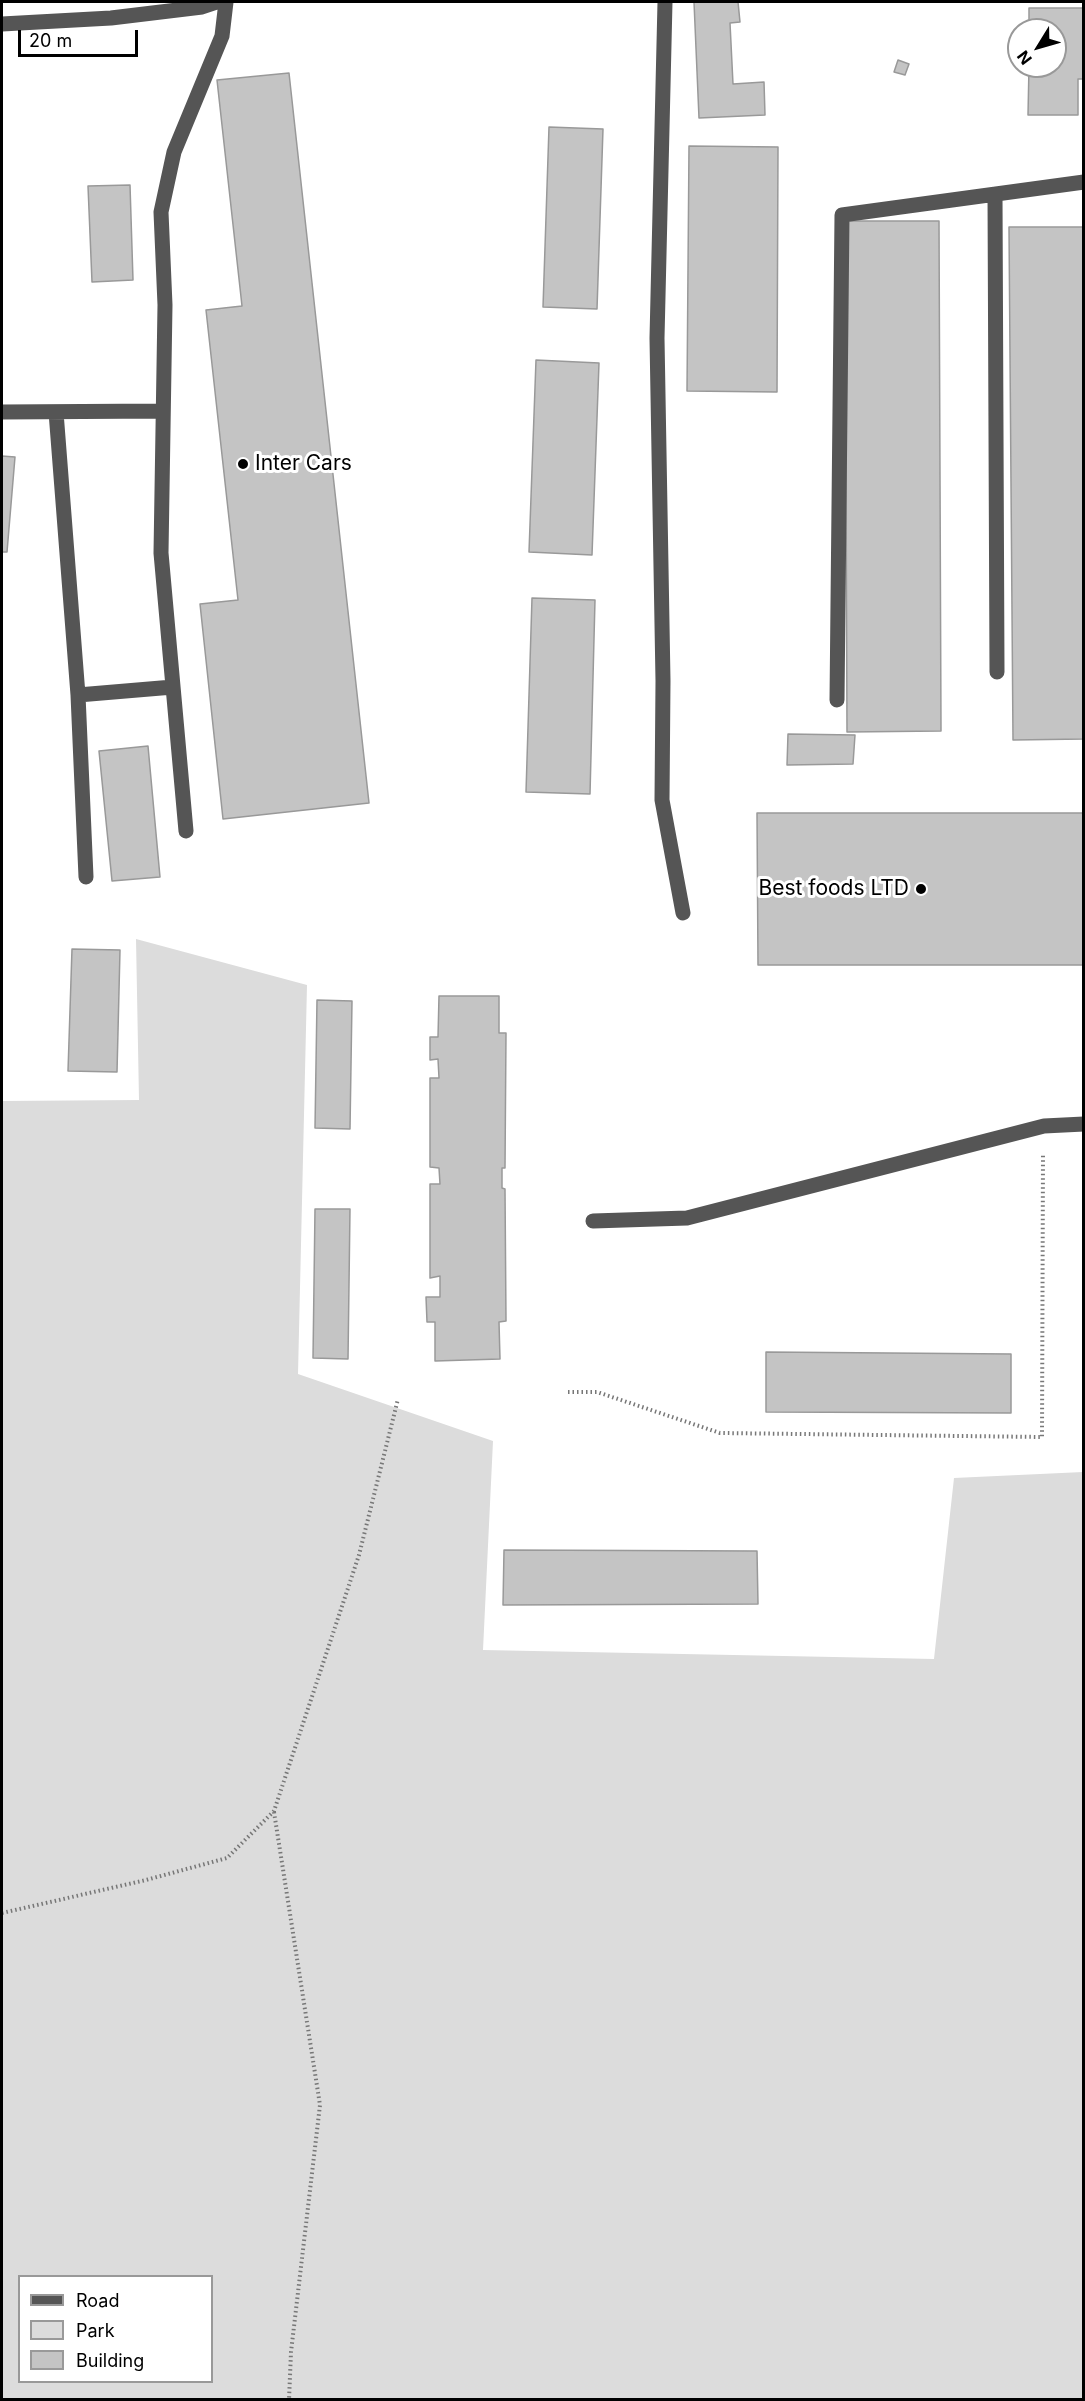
<!DOCTYPE html>
<style>
body{margin:0}
#map{position:relative;width:1085px;height:2401px;overflow:hidden;background:#fff;font-family:Inter,sans-serif}
canvas{display:block}
.frame{position:absolute;inset:0;border:3px solid #000;pointer-events:none}
.legend{position:absolute;left:18px;top:2275px;width:195px;height:108px;box-sizing:border-box;background:#fff;border:2px solid #999;margin:0;padding:8px 10px;list-style:none;font-size:18px;color:#000}
.legend li{display:flex;align-items:center;gap:12px;height:30px}
.legend b{width:30px;border:2px solid #999}
.north{position:absolute;left:1007px;top:18px;width:60px;height:60px;box-sizing:border-box;background:#fff;border:2px solid #999;border-radius:50%;rotate:233deg;font-size:16px;font-weight:700;line-height:24px;text-align:center;color:#000}
.north::after{content:'';display:block;margin:auto;width:21px;height:27px;background:#000;clip-path:polygon(50% 0,100% 100%,50% 72%,0 100%)}
.scale{position:absolute;left:18px;top:30px;width:120px;height:27px;box-sizing:border-box;border:3px solid #000;border-top:0;padding-left:8px;font-size:18px;line-height:21px;white-space:nowrap;color:#000;-webkit-text-stroke:4px #fff;paint-order:stroke}
</style>
<div id="map">
<canvas width="1085" height="2401"></canvas>
<div class="frame"></div>
<ul class="legend">
<li><b style="height:8px;background:#555"></b>Road</li>
<li><b style="height:16px;background:#dcdcdc"></b>Park</li>
<li><b style="height:16px;background:#c4c4c4"></b>Building</li>
</ul>
<div class="north">N</div>
<div class="scale">20 m</div>
</div>
<script>
const context = document.querySelector('canvas').getContext('2d');
context.lineJoin = 'round';
function fill(path, color) {
  context.fillStyle = color;
  context.fill(path, 'evenodd');
}
function trace(path, color, width, dash) {
  context.strokeStyle = color;
  context.lineWidth = width;
  context.lineCap = dash ? 'butt' : 'round';
  context.setLineDash(dash || []);
  context.stroke(path);
}
function write(font, color, halo, rows, align = 'center') {
  context.font = font + ' Inter,sans-serif';
  context.lineWidth = 6;
  context.setLineDash([]);
  context.textBaseline = 'middle';
  context.strokeStyle = halo;
  context.fillStyle = color;
  for (const [text, x, y, turn = 0] of rows) {
    context.save();
    context.translate(x, y);
    context.rotate((+turn || 0) * Math.PI / 180);
    context.textAlign = isNaN(turn) ? turn : align;
    if (halo) context.strokeText(text, 0, 0);
    context.fillText(text, 0, 0);
    context.restore();
  }
}
const green = new Path2D(`
 M136 939 307 985 298 1374 493 1441 483 1650 934 1659 954 1478 1083 1472V2399H2V1101L139 1100ZM212 2276V2382H20V2276Z`);
const building = new Path2D(`
 M694 2H738L740 22 730 23 733 84 764 82 765 115 699 118Z
 M1029 8H1084V79H1078V115H1028L1029 66H1055V30H1029Z
 M898 60 909 64 905 75 894 72Z
 M289 73 369 803 223 819 200 604 238 600 206 310 242 306 217 80Z
 M549 127 603 129 597 309 543 307Z
 M689 146 778 147 777 392 687 391Z
 M130 185 133 280 92 282 88 186Z
 M845 221H939L941 731 847 732Z
 M1009 227H1084V739L1013 740Z
 M536 360 599 363 592 555 529 552Z
 M2 456 15 457 7 552H2Z
 M532 598 595 600 590 794 526 792Z
 M788 734 855 735 853 764 787 765Z
 M148 746 160 877 112 881 99 751Z
 M757 813H1084V965H758Z
 M72 949 120 950 117 1072 68 1071Z
 M439 996H499V1033H506L505 1168H502V1188L505 1189 506 1321 499 1322 500 1359 435 1361V1322H427L426 1297H440V1276L430 1278V1184H440L439 1168 430 1167V1078H439L438 1059 430 1060V1037H438Z
 M317 1000 352 1001 350 1129 315 1128Z
 M315 1209H350L348 1359 313 1358Z
 M766 1352 1011 1354V1413L766 1412Z
 M504 1550 757 1551 758 1604 503 1605Z`);
const path = new Path2D(`
 M568 1392H597L720 1433 1042 1437 1043 1154
 M274 1812 320 2105 291 2352 289 2400
 M2 1913 146 1880 227 1858 274 1811 359 1555 398 1399`);
const minor = new Path2D(`
 M665 2 657 338 663 681 662 800 683 913
 M2 24 111 18 202 7 217 2
 M995 194 997 672
 M2 412 163 411
 M56 412 78 695 173 687
 M78 695 86 877
 M837 700 842 215 1084 182
 M186 831 161 553 165 305 161 212 174 152 222 36 226 2
 M593 1221 687 1218 1044 1126 1084 1124`);
const markers = [
 [243,464,6,"#000"],
 [921,889,6,"#000"]
];
const poiNames = [
 ["Inter Cars",255,464],
 ["Best foods LTD",909,889,"right"]
];
fill(green, '#dcdcdc');
fill(building, '#c4c4c4');
trace(building, '#999', 1.5);
trace(path, '#777', 4, [1.5, 3]);
trace(minor, '#555', 15);
for (const [x, y, r, color] of markers) {
  const dot = new Path2D();
  dot.arc(x, y, r, 0, 2 * Math.PI);
  context.fillStyle = color;
  context.fill(dot);
  trace(dot, '#fff', 2);
}
write('21px', '#000', '#fff', poiNames, 'left');
</script>
